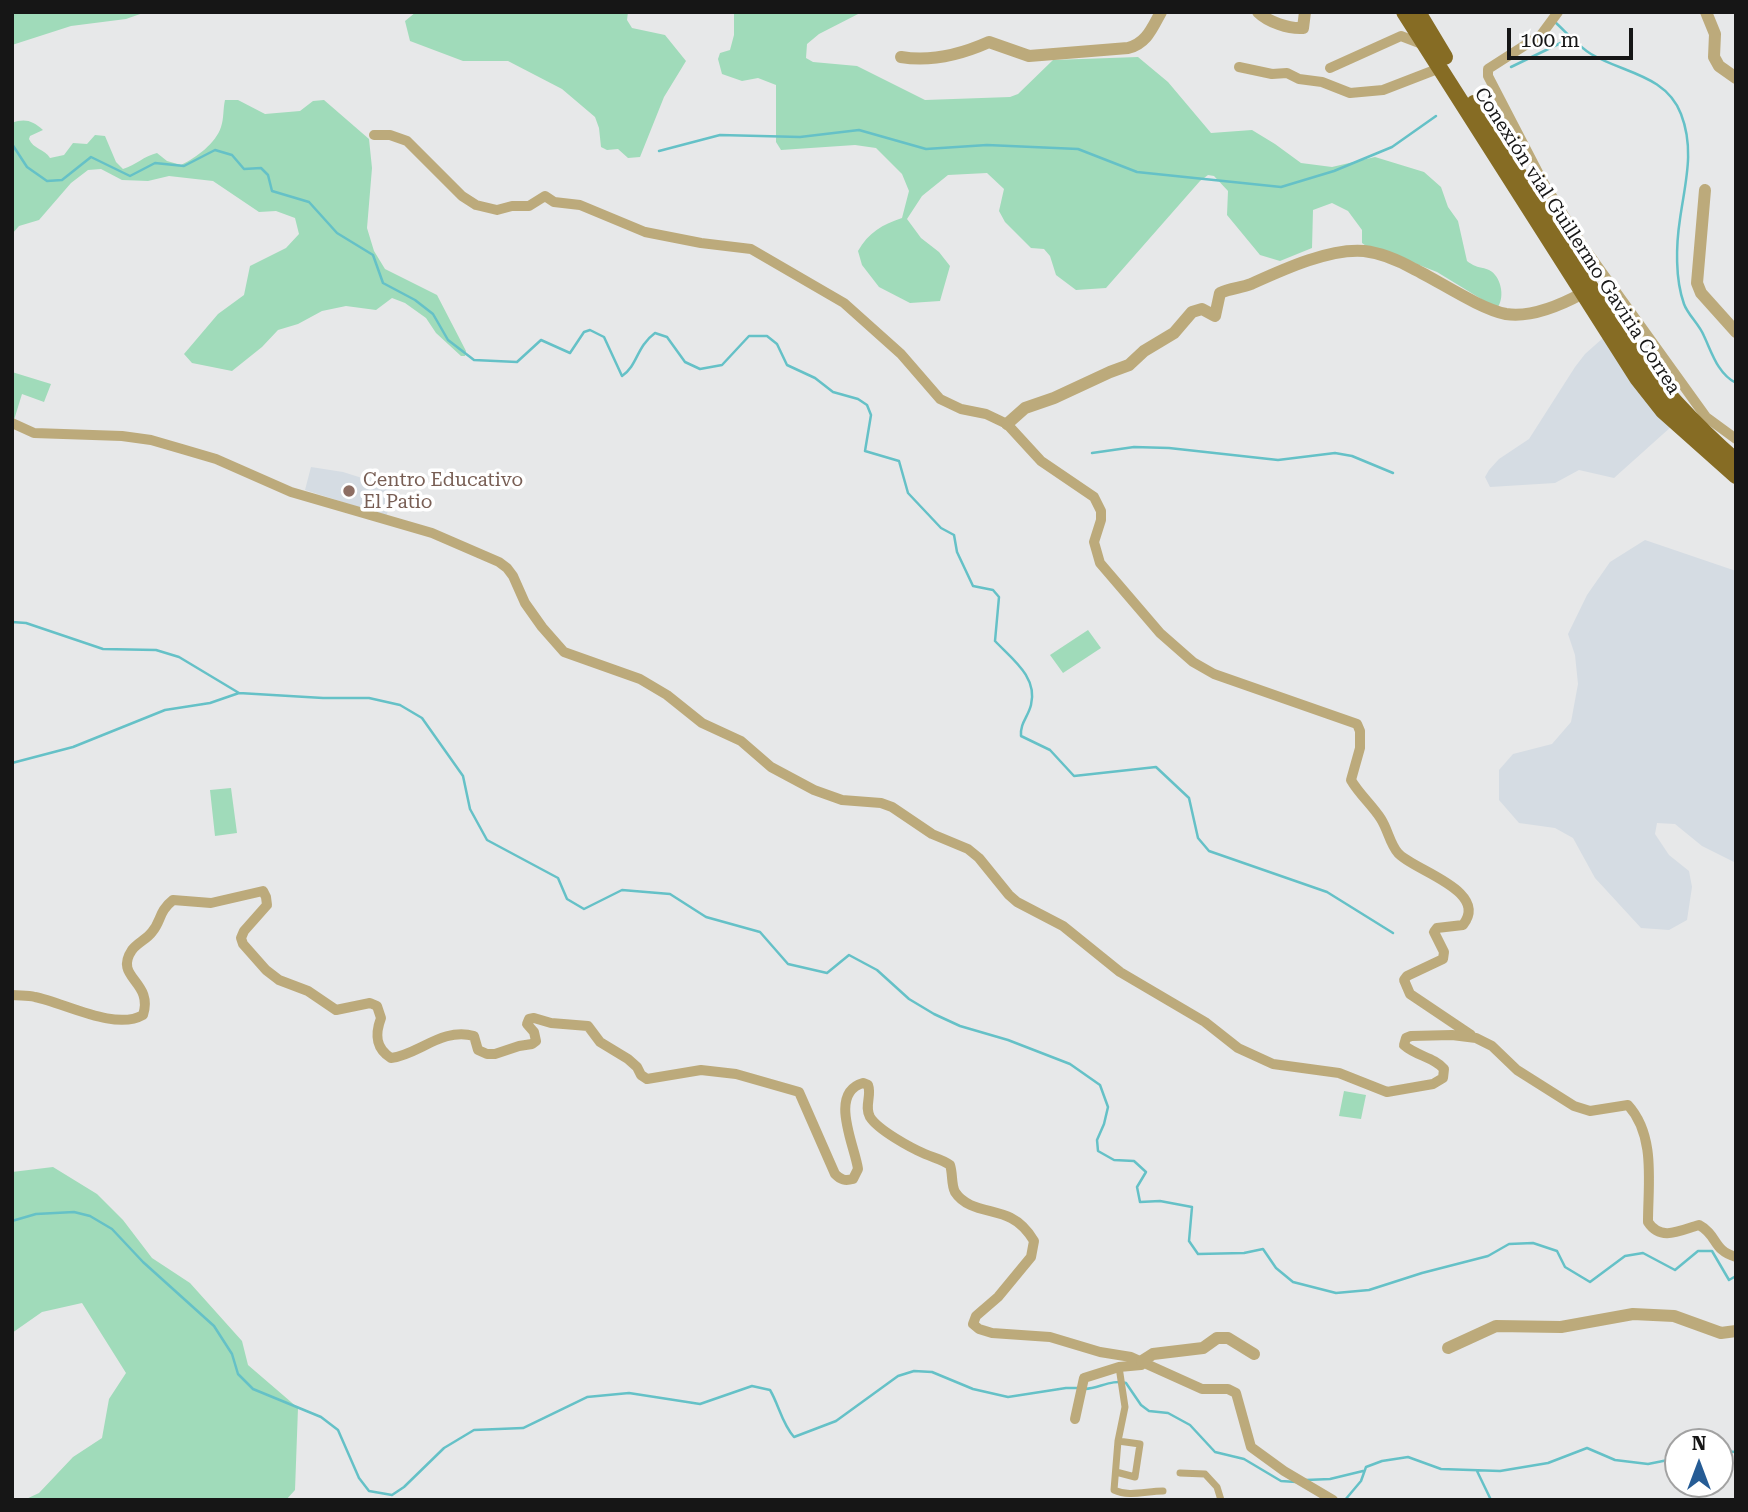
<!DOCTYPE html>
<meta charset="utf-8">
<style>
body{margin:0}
#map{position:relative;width:1748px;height:1512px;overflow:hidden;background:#e7e8e9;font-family:"Roboto Serif",serif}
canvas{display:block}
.frame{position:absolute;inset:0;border:14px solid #161616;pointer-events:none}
.north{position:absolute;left:1664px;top:1428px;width:70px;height:70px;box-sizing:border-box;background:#fff;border:2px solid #a2a2a2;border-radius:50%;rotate:0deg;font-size:19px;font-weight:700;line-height:28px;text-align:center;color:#161616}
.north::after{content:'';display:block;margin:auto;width:24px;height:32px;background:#265c95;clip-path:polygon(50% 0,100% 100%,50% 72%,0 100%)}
.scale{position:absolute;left:1507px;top:28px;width:126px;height:32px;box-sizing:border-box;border:4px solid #161616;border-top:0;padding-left:9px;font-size:21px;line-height:24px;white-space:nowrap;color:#161616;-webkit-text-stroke:5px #fff;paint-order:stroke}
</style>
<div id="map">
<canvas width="1748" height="1512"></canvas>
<div class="frame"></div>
<div class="north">N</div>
<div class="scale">100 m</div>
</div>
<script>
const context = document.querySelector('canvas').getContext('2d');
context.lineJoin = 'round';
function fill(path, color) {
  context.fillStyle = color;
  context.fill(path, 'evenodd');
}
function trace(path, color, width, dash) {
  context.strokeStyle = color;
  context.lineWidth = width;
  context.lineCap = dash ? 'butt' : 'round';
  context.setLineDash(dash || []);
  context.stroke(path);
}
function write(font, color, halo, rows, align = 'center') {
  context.font = font + ' "Roboto Serif",serif';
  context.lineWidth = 7;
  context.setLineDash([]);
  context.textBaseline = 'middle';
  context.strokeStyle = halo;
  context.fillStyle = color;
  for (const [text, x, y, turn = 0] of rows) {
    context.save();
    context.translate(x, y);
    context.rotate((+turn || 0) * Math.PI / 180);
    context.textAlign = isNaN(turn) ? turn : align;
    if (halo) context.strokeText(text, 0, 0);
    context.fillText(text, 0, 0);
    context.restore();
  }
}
const built = new Path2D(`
 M1603 338 1672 426 1614 478 1579 470 1555 483 1490 487 1485 477 1489 470 1499 459 1529 439 1575 367 1585 354Z
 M311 467 343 472 397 489 386 516 305 490Z
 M1645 540 1736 571V863L1702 846 1675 824 1657 823 1655 834 1669 855 1689 871 1692 887 1687 920 1669 930 1641 928 1595 878 1573 838 1555 828 1519 823 1499 800V770L1513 754 1552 744 1571 722 1578 684 1575 655 1568 634 1587 595 1610 562Z`);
const green = new Path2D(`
 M12 12H146L126 19 71 26 12 45Z
 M416 12H628L627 20 632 28 665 35 686 61 664 97 640 157 628 158 618 149 607 150 601 147 599 128 595 117 562 89 508 61H463L410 41 405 21Z
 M734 12H862L819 34 807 44 806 58 813 62 857 66 925 100 1010 97 1018 94 1053 60 1138 57 1168 82 1211 133 1252 130 1275 144 1301 163 1332 167 1375 157 1424 172 1441 187 1448 207 1458 221 1467 261C1478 269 1479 266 1489 270 1501 276 1505 296 1498 307L1491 305 1437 272 1386 252 1369 248 1362 243V230L1348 211 1332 203 1313 210 1312 248 1280 261 1260 255 1227 215 1228 191 1214 176 1208 175 1200 181 1106 288 1076 290 1056 275 1050 256 1044 249 1031 248 1005 222 999 211 1004 189 987 173 948 175 922 196 907 219 921 238 939 252 950 266 940 301 910 303 879 287 862 265 858 251C868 233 883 224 902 218L909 191 902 174 876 148 855 145 781 150 776 142V85L758 78 742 81 722 74 718 59 720 53 730 50 734 35Z
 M225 100H238L265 114 300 111 313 101 324 100 369 139 372 168 367 228 374 251 385 269 437 295 466 351 465 356H461L436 333 426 318 405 303 392 298 376 310 346 306 322 311 298 324 278 330 262 347 232 371 192 363 184 354 218 314 244 295 250 266 286 248 299 234 295 218 276 211 259 212 213 181 169 176 148 181 122 180 101 169 88 170 71 183 39 220 19 226 12 234V123C25 118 33 121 43 130L30 136 29 139C33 149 45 149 50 158L64 155 73 143 87 144 95 135 105 136 116 162 123 169C136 165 144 156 157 153L167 161 181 165C196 158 216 143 221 127 224 119 223 108 225 100Z
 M12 372 51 384 44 402 22 394 14 420Z
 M1088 630 1101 648 1063 673 1050 655Z
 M231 788 237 833 215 836 210 790Z
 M1344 1091 1366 1095 1361 1119 1339 1116Z
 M53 1167 97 1194 123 1220 152 1258 190 1283 242 1341 248 1365 298 1408 295 1490 286 1500H24L39 1493 73 1457 102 1438 109 1399 126 1373 82 1303 42 1312 12 1333V1172Z`);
const stream = new Path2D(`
 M1555 22C1566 32 1578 46 1591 54 1623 73 1666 75 1681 114 1695 150 1685 183 1680 219 1676 245 1675 279 1684 304 1688 315 1699 324 1704 336 1712 353 1718 374 1736 383
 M1511 67 1571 38
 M12 144 27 167 47 181 62 180 91 157 130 176 155 163 184 166 215 150 232 155 244 169 261 168 268 175 272 191 309 202 337 233 373 255 383 283 415 300 433 314 448 340 474 360 517 362 541 340 570 353 584 332 590 330 604 337 622 376C638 365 636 347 655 333L667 337 685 362 700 369 722 365 749 336H767L777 344 787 365 815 378 833 392 858 399 867 405 871 415 865 451 899 461 908 493 941 528 954 535 957 552 973 586 993 590 999 597 995 641C1012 659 1038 677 1031 705 1028 717 1020 723 1021 736L1050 750 1074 776 1156 767 1189 798 1198 838 1209 851 1327 892 1393 933
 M659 151 720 135 800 137 859 130 926 149 987 145 1078 149 1137 172 1281 187 1334 171 1392 147 1436 116
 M1092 453 1134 447 1169 448 1278 460 1335 453 1352 456 1393 473
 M12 622 26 623 103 649 156 650 179 657 239 693 323 698H369L400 705 422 718 463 776 470 809 487 840 558 878 567 899 584 909 622 890 670 894 706 917 760 932 788 964 827 973 849 955 877 970 909 999 934 1014 960 1026 1008 1040 1070 1064 1100 1085 1108 1107 1104 1124 1097 1140 1098 1151 1114 1160 1134 1161 1146 1172 1137 1187 1140 1202 1160 1201 1192 1207 1189 1241 1198 1254 1244 1253 1263 1249 1276 1268 1293 1282 1336 1293 1369 1290 1422 1273 1488 1256 1509 1244 1533 1243 1557 1251 1565 1267 1590 1282 1625 1256 1643 1253 1675 1270 1698 1251H1712L1729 1280 1736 1276
 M12 763 73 747 165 710 210 703 239 693
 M12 1221 36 1214 74 1212 90 1216 112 1229 143 1262 214 1326 232 1354 238 1374 253 1389 321 1417 338 1430 359 1478 369 1491 392 1495 404 1487 444 1448 474 1430 523 1428 587 1397 629 1393 700 1404 752 1386 770 1390C779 1405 782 1424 794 1437L836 1421 898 1376 914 1371 932 1372 973 1389 1008 1397 1066 1388H1078
 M1085 1389C1099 1388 1113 1379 1126 1383L1141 1405 1149 1411 1168 1413 1190 1425 1215 1452 1244 1459 1281 1481 1296 1482
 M1720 1451 1736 1452
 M1477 1471 1491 1500
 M1306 1480 1330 1479 1363 1471
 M1345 1500 1361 1481 1366 1467 1382 1461 1408 1457 1441 1469 1500 1471 1548 1463 1587 1448 1615 1460 1648 1464 1678 1458`);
const pedestrian = new Path2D(`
 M1119 1367 1125 1407 1118 1441 1114 1490C1129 1497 1146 1491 1163 1491
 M1116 1472 1135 1477 1140 1444 1118 1441
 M1180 1473 1205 1474 1217 1487 1221 1500`);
const minor = new Path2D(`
 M1558 12 1541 35 1488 69V76L1543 182 1583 246 1706 417
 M1239 67 1272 74 1287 73 1299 79 1322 82 1350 93 1383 90 1440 68
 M1330 68 1401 36 1422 44
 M374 135H390L407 141 462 196 476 205 497 210 512 206H529L545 196 554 202 580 205 645 232 701 243 751 249 844 303 901 354 940 399 961 409 986 414 1007 424 1041 461 1094 497 1101 511V520L1094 542 1100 563 1160 633 1193 662 1214 674 1357 724 1360 731V748L1351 780C1359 794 1372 805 1381 819 1388 830 1390 844 1398 853 1412 870 1490 890 1463 925L1437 928 1434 932 1444 952 1443 959 1407 976 1404 980 1410 994 1471 1035
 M1704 420 1706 417 1736 439
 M12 423 34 433 122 436 151 440 182 449 216 459 291 492 432 533 499 562 507 568 513 576 525 603 542 627 564 652 640 679 667 695 702 723 741 741 771 767 814 790 842 800 881 803 892 807 932 834 968 849 979 858 1009 895 1017 902 1063 926 1120 972 1205 1022 1238 1048 1273 1064 1339 1073 1387 1092 1433 1084 1443 1078 1444 1069C1434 1057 1416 1056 1404 1045L1406 1038 1411 1036 1452 1035 1476 1038 1492 1046 1517 1070 1574 1106 1590 1111 1628 1105C1656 1136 1648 1183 1648 1222 1661 1242 1681 1230 1699 1225 1718 1235 1712 1250 1736 1257
 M12 995C20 996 27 995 35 997 65 1003 115 1031 143 1015 154 981 113 978 132 950 137 943 147 939 152 932 162 920 158 912 173 900L211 903 263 891 266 897 267 905 244 931 241 938 243 944 266 970 279 980 308 991 336 1010 370 1003 377 1006 381 1018C375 1034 375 1048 391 1058 418 1055 442 1027 474 1036L478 1050 487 1054H495L519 1046 532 1044 536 1041 534 1032 527 1024 529 1019 534 1018 551 1023 588 1026 600 1042 628 1059 637 1067 641 1075 647 1079 701 1070 736 1074 799 1092 835 1174C841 1180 845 1181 853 1179L858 1169C855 1146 828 1093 863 1083L868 1085C872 1096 864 1106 870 1117 878 1130 911 1148 925 1154 934 1158 942 1159 950 1165 953 1174 951 1184 955 1192 967 1211 994 1209 1011 1218 1021 1223 1028 1231 1034 1241L1031 1257 998 1297 976 1316 973 1324 979 1329 992 1333 1050 1337 1100 1352 1131 1357 1202 1389H1228L1236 1393 1251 1447 1284 1471 1333 1500
 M1075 1419 1084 1378 1119 1367 1141 1365 1142 1361`);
const tertiary = new Path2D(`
 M1258 12C1268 22 1289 29 1303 28L1305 12
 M1706 12 1715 34 1714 57 1719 66 1736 78
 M901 57C930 62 962 54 989 42L1029 56 1128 48C1147 43 1152 28 1161 12
 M1705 190 1697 283 1701 293 1736 332
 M1007 424 1025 408 1054 398 1110 372 1129 365 1144 351 1174 333 1192 312 1202 309 1215 316 1220 293C1230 288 1241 288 1251 284 1282 270 1329 248 1364 251 1382 253 1398 260 1414 269 1439 281 1480 309 1506 314 1532 318 1561 305 1583 293
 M1448 1348 1496 1326 1561 1327 1633 1314 1674 1316 1721 1333 1736 1331
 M1142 1361 1153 1354 1203 1348 1217 1338H1228L1254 1354`);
const trunk = new Path2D(`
 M1404 12 1637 378 1663 411 1736 476
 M1418 12 1445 57
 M1474 103 1621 335C1655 382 1692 423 1736 461`);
const markers = [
 [349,491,7,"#8d6e63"]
];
const streetNames = [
 ["Conexión vial Guillermo Gaviria Correa",1577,241,57]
];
const educationNames = [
 ["Centro Educativo",363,480],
 ["El Patio",363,502]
];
fill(built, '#d5dce3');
fill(green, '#a0dbba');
trace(stream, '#65c1c7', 2.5);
trace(pedestrian, '#bcaa7b', 7);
trace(minor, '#bcaa7b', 10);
trace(tertiary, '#bcaa7b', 12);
trace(trunk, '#866c24', 16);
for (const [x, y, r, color] of markers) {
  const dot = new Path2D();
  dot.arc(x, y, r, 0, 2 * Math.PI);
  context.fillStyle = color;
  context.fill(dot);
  trace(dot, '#fff', 2.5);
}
write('19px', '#161616', '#fff', streetNames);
write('19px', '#785e54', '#fff', educationNames, 'left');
</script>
